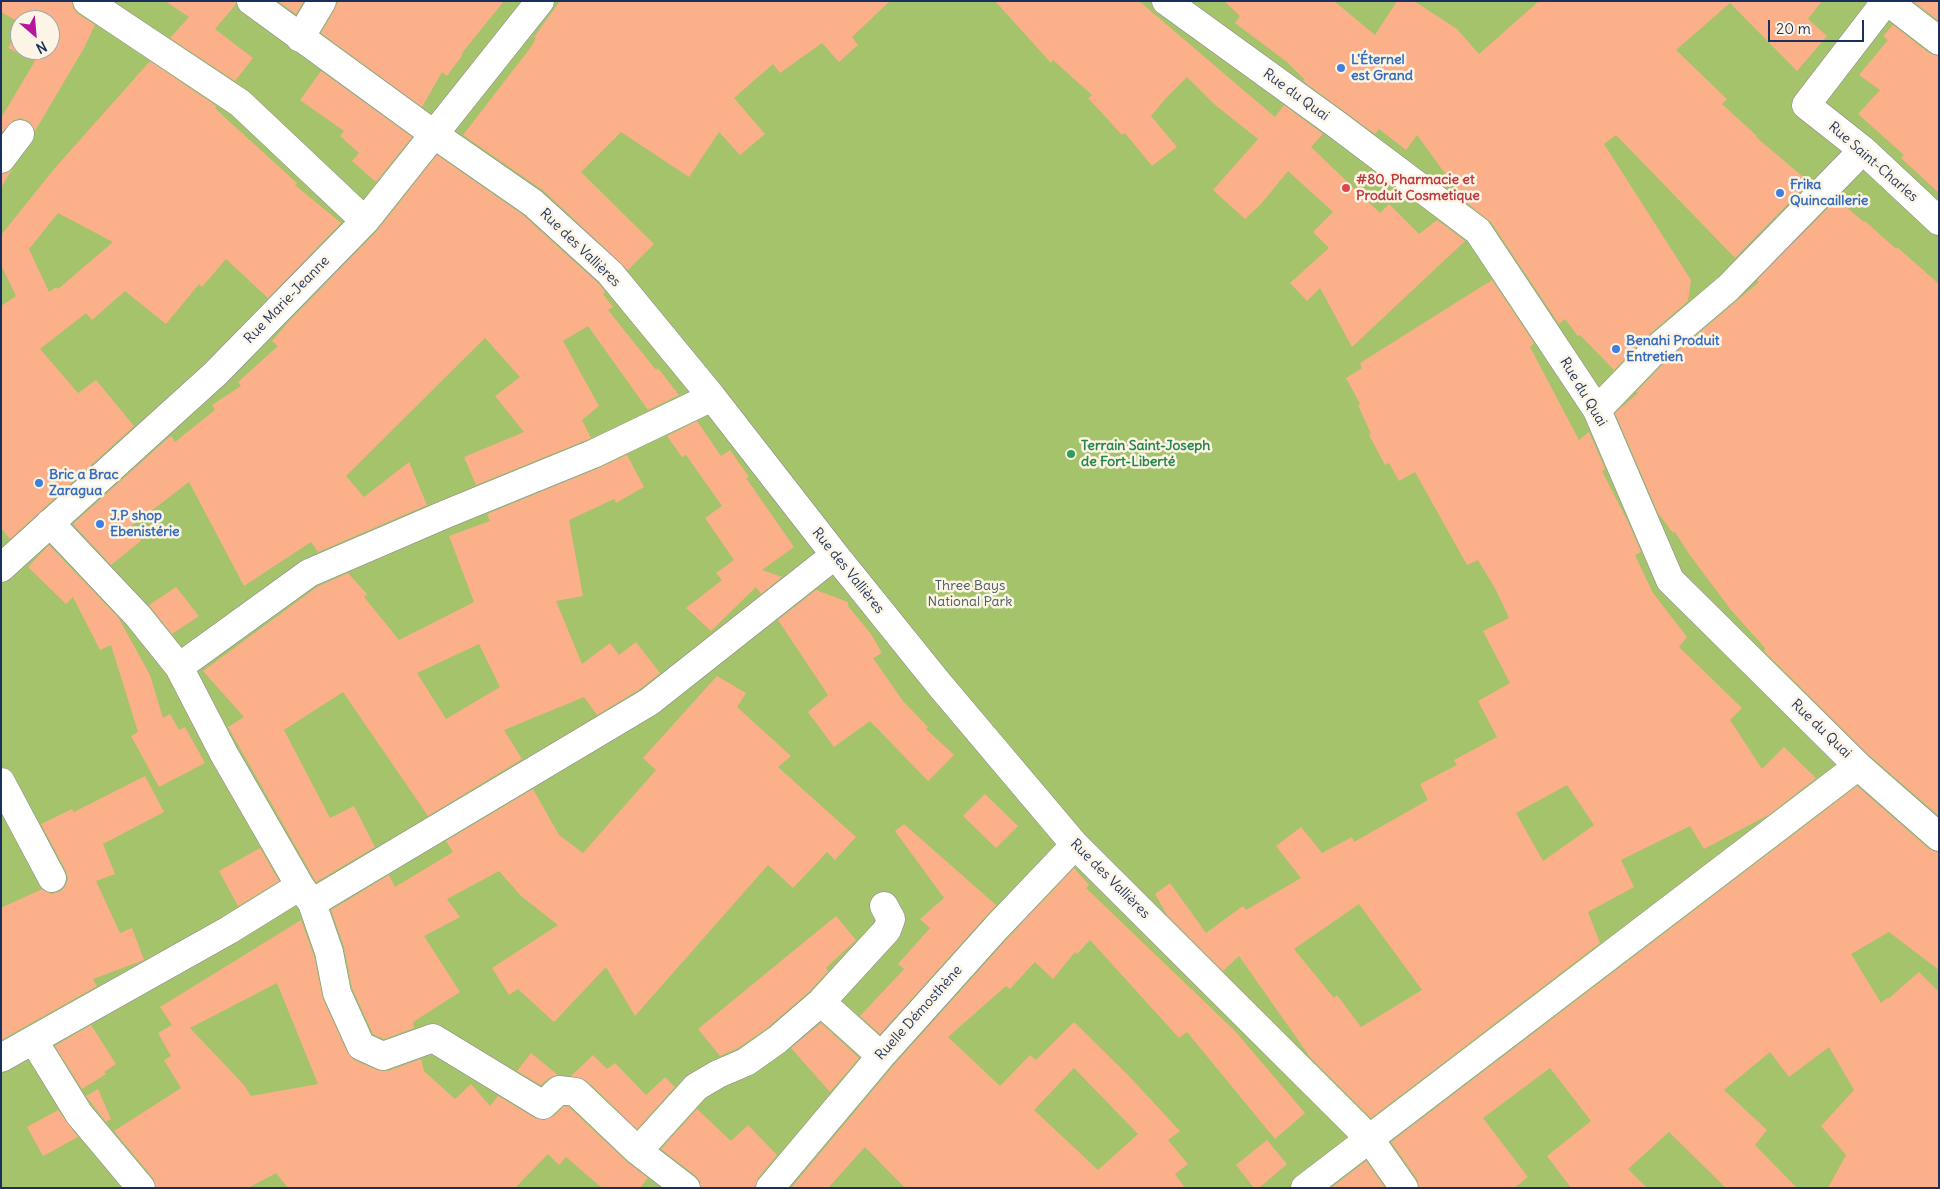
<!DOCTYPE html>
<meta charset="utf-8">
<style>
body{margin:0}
#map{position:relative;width:1940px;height:1189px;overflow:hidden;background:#f4dfc2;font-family:Delius,sans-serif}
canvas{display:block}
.frame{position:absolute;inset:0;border:2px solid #1b2f5e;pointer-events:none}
.north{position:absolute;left:10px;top:10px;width:50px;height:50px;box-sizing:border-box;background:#fcf5e5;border:1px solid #a2a6af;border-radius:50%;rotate:153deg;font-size:14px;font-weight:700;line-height:20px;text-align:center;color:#1b2f5e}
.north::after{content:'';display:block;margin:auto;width:18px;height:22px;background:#b5179e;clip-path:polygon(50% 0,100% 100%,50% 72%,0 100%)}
.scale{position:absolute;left:1768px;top:20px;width:96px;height:22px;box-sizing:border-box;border:2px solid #1b2f5e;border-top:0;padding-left:6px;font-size:15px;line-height:18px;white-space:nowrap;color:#1b2f5e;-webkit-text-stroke:4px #fcf5e5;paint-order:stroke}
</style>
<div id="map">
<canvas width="1940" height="1189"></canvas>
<div class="frame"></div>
<div class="north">N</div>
<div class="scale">20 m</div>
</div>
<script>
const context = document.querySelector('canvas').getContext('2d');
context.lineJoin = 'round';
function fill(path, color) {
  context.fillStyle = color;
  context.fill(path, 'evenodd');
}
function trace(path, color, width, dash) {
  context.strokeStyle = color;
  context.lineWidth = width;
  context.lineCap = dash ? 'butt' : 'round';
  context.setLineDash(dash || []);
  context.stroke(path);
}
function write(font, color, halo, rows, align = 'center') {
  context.font = font + ' Delius,sans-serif';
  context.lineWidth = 5;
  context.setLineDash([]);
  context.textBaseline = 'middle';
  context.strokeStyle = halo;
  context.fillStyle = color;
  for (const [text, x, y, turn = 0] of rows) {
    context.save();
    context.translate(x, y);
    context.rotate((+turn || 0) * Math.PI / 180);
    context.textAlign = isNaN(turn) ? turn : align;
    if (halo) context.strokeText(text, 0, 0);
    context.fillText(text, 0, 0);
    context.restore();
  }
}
const green = new Path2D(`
 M1 1H1939V1188H1ZM20 20H50V50H20Z`);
const building = new Path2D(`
 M1 1H72L73 8 78 14 95 25 84 48 35 131 30 122 21 118 14 120 1 133V118L35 61 8 48 20 24V50H50V20H20V23L1 12Z
 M165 1H236V4L215 29 253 58 235 81 170 38 189 17Z
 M278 1H304L296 14Z
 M338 1H504L462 53V56L447 76 442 72 422 107 321 33 335 9Z
 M560 1H890L852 37 858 45 839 62 822 43 780 73 773 64 734 98 765 134 740 155 719 132 689 177 621 132 581 172 654 244 628 270 544 191 463 135 531 47 536 38 534 37Z
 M995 1H1139L1275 117 1284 105 1323 134 1311 147 1380 213 1389 204 1419 234 1437 220 1465 241 1352 347 1320 288 1307 301 1290 283 1329 248 1313 232 1333 212 1288 171 1261 204 1245 219 1213 190 1258 139 1214 104 1187 77 1166 98 1151 116 1177 147 1152 166 1125 133 1122 135 1088 98 1092 95 1053 60 1051 63Z
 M1224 1H1334L1375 35 1397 1H1414L1457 29 1479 54 1539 1H1822L1808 19 1827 36 1797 71 1730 3 1676 50 1727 99 1722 104 1757 136 1756 137 1809 182 1735 258 1616 135 1604 144 1691 280 1688 301 1645 338 1614 370 1580 335 1578 336 1565 319 1559 324 1491 222 1462 199 1463 198 1417 135 1406 150 1379 129 1375 134 1303 81 1304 79 1287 62 1235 23 1240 16Z
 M1914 1H1939V21L1914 2Z
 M1893 25 1929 53 1939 56V193L1901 158 1904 155 1858 114 1880 90 1859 75 1888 40 1883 36Z
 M150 61 216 106 215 108 232 124 297 183 295 185 341 223 268 298 226 259 202 287 199 284 166 324 125 291 92 320 86 313 40 349 78 393 96 380 134 426 10 539 1 528V306L16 296 1 265V235L54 169ZM58 213 113 242 58 289 56 287 49 292 29 249Z
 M321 71 412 137 376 182 352 161 359 153 340 136 344 131 300 100Z
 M437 155 523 215 599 284 605 292 603 294 613 307 608 310 656 370 658 368 679 395 648 410 588 326 563 341 599 406 582 420 591 438 476 485 464 457 524 432 495 396 520 377 485 338 346 476 364 497 409 462 427 505 318 552 311 542 244 586 189 482 130 527 141 541 111 565 73 524 167 439 171 436 175 442 215 410 212 405 241 386 238 382 278 346 272 341 291 319 376 232Z
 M12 169 1 188V174L7 173Z
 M1837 199 1864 222 1865 221 1896 249 1897 247 1939 284V816L1869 755 1764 651 1765 648 1731 610 1689 554 1675 532 1673 533 1658 513 1615 413 1638 393 1636 392 1666 361 1759 282 1757 280Z
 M1492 280 1534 343 1530 347 1579 440 1589 432 1605 469 1602 471 1628 522 1641 552 1635 555 1653 593 1687 637 1679 647 1742 708 1730 720 1762 769 1784 747 1816 778 1770 814 1704 849 1690 826 1621 860 1634 887 1588 912 1600 943 1371 1118 1310 1057 1239 956 1223 971 1167 915 1155 894 1170 883 1206 933 1243 906 1246 910 1301 878 1276 846 1301 827 1322 853 1352 837 1354 842 1428 800 1420 784 1457 765 1454 760 1497 737 1478 701 1510 683 1483 631 1509 618 1496 590 1478 560 1467 565 1415 472 1399 481 1389 463 1385 465 1369 435 1371 434 1358 405 1360 404 1346 378 1362 368 1360 363ZM1567 785 1594 825 1543 861 1516 813ZM1359 904 1422 990 1361 1027 1337 995 1334 998 1294 949Z
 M697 421 721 456 730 450 749 477 746 478 794 547 762 570 782 577 761 594 756 587 711 631 686 608 722 580 716 573 734 560 705 518 722 506 686 455 682 457 667 436Z
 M627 455 644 487 616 503 614 499 569 520 583 596 556 601 582 664 610 643 619 655 636 642 660 673 640 689 597 715 584 697 504 730 522 759 428 816 343 692 284 730 330 818 354 806 375 847 316 882 228 727 244 717 203 671 317 587 348 573 367 594 364 597 399 640 474 602 449 536 490 521 487 514 599 468ZM479 644 500 687 446 719 417 673Z
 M49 545 118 617 150 675 163 718 170 714 179 730 185 727 205 763 159 787 131 736 138 732 111 645 100 650 73 597 66 604 28 567Z
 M176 587 199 616 172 634 149 605Z
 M816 590 848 602V606L871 634 882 653 873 658 903 701 928 727 926 729 954 755 928 781 870 721 834 747 808 712 828 695 778 620Z
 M717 676 746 693 737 707 791 756 778 767 856 837 835 860 827 852 793 888 768 865 635 1016 606 967 554 1022 518 989 509 995 492 968 558 925 521 896 499 871 447 899 460 917 424 936 460 992 413 1022 414 1028 384 1039 373 1034 352 988 344 947 331 910 389 875 395 887 453 852 446 841 533 789 559 835 583 853 656 770 643 758Z
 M145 776 164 812 103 844 115 874 96 881 120 933 132 928 144 960 93 979 97 986 1 1040V908L42 889 51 894 59 892 65 887 68 879 66 871 41 824 72 809 74 812Z
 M1857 786 1929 849 1939 852V970L1889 932 1851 954 1881 1003 1887 998 1888 999 1919 972 1939 992V1188H1828L1846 1155 1821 1126 1854 1090 1829 1047 1789 1077 1770 1052 1724 1090 1767 1130 1755 1145 1797 1188H1726L1669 1132 1628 1169 1647 1188H1571L1547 1156 1591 1121 1550 1068 1483 1118 1528 1177 1514 1188H1419L1417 1179 1391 1142Z
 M985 794 1018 826 996 848 963 816Z
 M904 824 996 905 880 1034 860 1016 904 969 898 964 930 928 920 919 944 898 895 831Z
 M260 848 279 881 238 906 219 871Z
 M1074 868 1089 885 1086 888 1235 1031 1305 1113 1275 1139 1187 1032 1179 1038 1090 940 1077 954 1075 952 1053 979 1035 962 1010 989 1006 986 948 1037 1000 1086 1030 1055 1036 1060 1074 1022 1128 1075 1180 1131 1168 1140 1188 1164 1175 1174 1185 1188H905L865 1147 828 1188H791L893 1066 1007 939ZM1074 1068 1138 1134 1098 1170 1034 1110Z
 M836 916 856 940 826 968 828 971 810 991 767 1028 738 1048 720 1056 698 1029Z
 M301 920 314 956 323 999 347 1052 354 1060 377 1070 388 1071 421 1059 424 1071 455 1099 471 1084 490 1106 498 1096 535 1118 544 1120 554 1116 564 1106 569 1107 627 1162 648 1178 640 1188H602L566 1157 559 1165 548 1154 515 1188H288L276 1173 248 1188H156L153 1178 114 1131 181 1088 164 1060 171 1056 158 1033 172 1025 160 1007ZM277 983 318 1084 251 1096 244 1085 190 1028Z
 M821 1023 859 1058 830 1092 791 1048Z
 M91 1025 116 1064 104 1072 106 1074 82 1089 55 1046Z
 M531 1053 558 1075 549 1078 541 1085 517 1071Z
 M593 1055 607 1069 615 1063 646 1095 665 1077 675 1087 637 1129 587 1081 571 1076Z
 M98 1089 111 1119 106 1122 86 1096Z
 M697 1109 731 1141 748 1125 777 1155 758 1178 755 1188H701L700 1182 696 1176 661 1149Z
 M58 1110 78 1137 43 1156 27 1127Z
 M1267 1140 1287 1164 1259 1188H1254L1236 1165Z
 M1366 1161 1385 1188H1331Z`);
const minor = new Path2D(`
 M87 1 240 103 365 221
 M251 1 435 135 533 203 610 273 712 397 835 555 939 684 1075 845 1369 1138 1404 1188
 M1166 1 1336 124 1478 231 1597 410 1670 580 1858 766 1939 837
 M1886 1 1806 105 1863 150 1939 221
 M1887 1 1939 41
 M300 38 322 1
 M1 159 20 134
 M1597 410 1655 350 1728 288 1863 150
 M50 523 138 616 179 667 224 754 300 886
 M1 568 215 374 365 221 540 1
 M179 667 309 573 446 514 593 454 712 397
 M1 782 52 878
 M312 903 329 952 337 993 361 1046 383 1056 433 1038 543 1105 559 1090 576 1092 638 1151 686 1188
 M821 1002 881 1056
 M34 1041 79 1114 141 1188
 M1 1058 229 930 300 886 312 903 649 702 835 555
 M638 1151 696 1087 718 1074 746 1062 777 1040 821 1002 887 930 891 919 884 906
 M770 1188 881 1056 996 928 1075 845
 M1305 1188 1858 766`);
const markers = [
 [1341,68,5,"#3f7fe0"],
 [1346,188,5,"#e0444e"],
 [1780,193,5,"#3f7fe0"],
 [1616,349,5,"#3f7fe0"],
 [1071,454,5,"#2e9e5b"],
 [39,483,5,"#3f7fe0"],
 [100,524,5,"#3f7fe0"]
];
const shopNames = [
 ["L'Éternel",1351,60],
 ["est Grand",1351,76],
 ["Frika",1790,185],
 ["Quincaillerie",1790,201],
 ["Benahi Produit",1626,341],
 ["Entretien",1626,357],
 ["Bric a Brac",49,475],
 ["Zaragua",49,491],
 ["J.P shop",110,516],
 ["Ebenistérie",110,532]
];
const streetNames = [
 ["Rue du Quai",1296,95,36],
 ["Rue Saint-Charles",1873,162,41],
 ["Rue des Vallières",580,248,44],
 ["Rue Marie-Jeanne",287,300,-46],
 ["Rue du Quai",1583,392,59],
 ["Rue des Vallières",848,571,51],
 ["Rue du Quai",1821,729,44],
 ["Rue des Vallières",1110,879,45],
 ["Ruelle Démosthène",919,1013,-48]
];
const healthNames = [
 ["#80, Pharmacie et",1356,180],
 ["Produit Cosmetique",1356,196]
];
const leisureNames = [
 ["Terrain Saint-Joseph",1081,446],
 ["de Fort-Liberté",1081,462]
];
const parkNames = [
 ["Three Bays",970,586],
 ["National Park",970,602]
];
fill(green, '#a4c36b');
fill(building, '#fbb08a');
trace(minor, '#888790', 29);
trace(minor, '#fff', 28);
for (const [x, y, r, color] of markers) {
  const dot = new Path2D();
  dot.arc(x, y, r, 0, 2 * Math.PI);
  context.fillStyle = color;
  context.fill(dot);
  trace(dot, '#fcf5e5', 2);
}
write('bold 14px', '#366cbe', '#fcf5e5', shopNames, 'left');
write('14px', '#1b2f5e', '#fcf5e5', streetNames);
write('bold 14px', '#be3a42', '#fcf5e5', healthNames, 'left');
write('bold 14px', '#27864d', '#fcf5e5', leisureNames, 'left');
write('14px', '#445b62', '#fcf5e5', parkNames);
</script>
